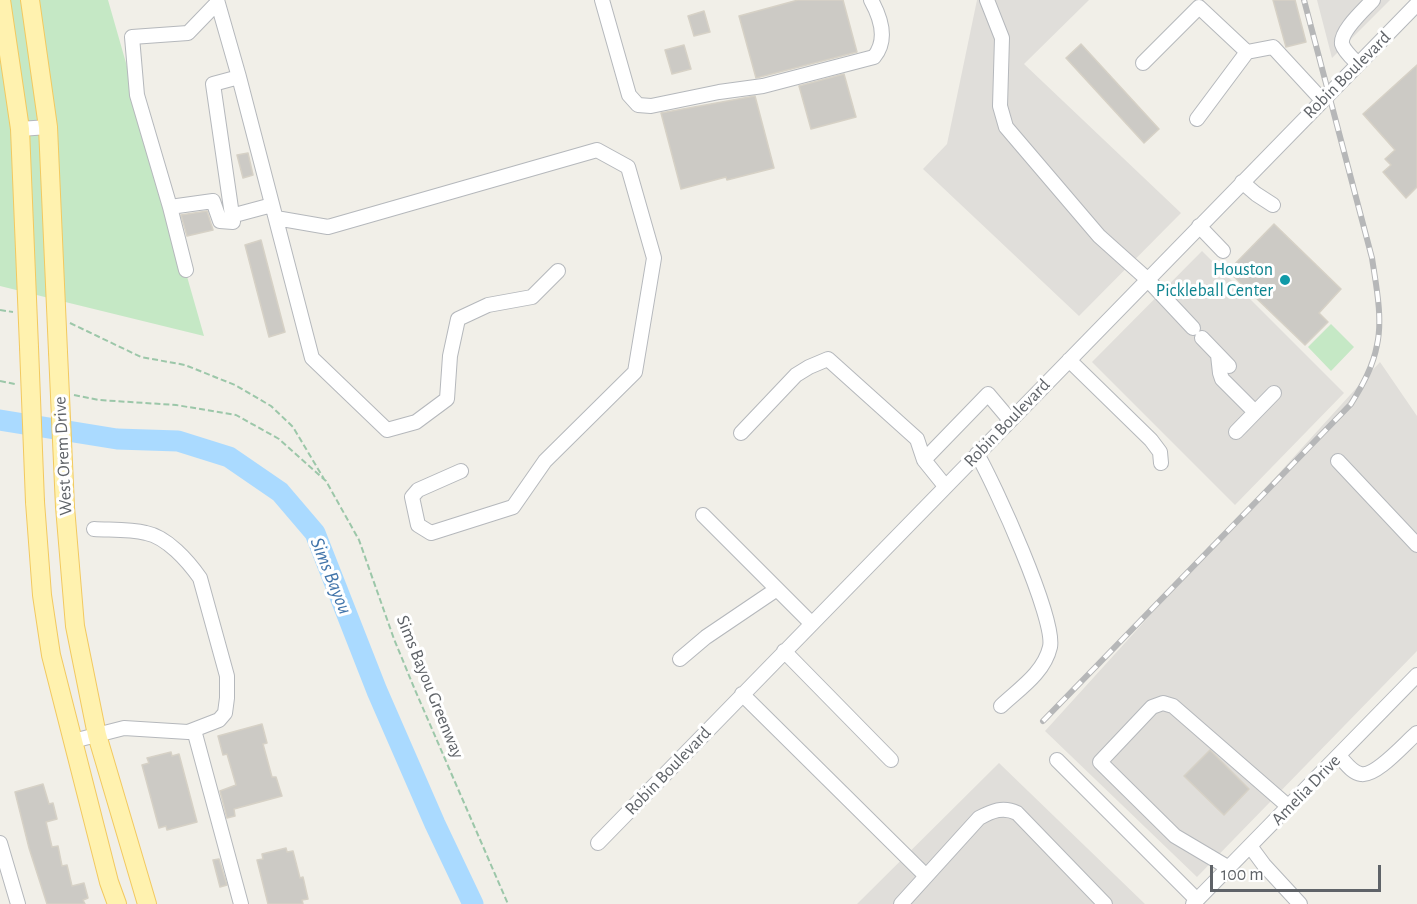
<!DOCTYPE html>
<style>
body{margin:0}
#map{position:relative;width:1417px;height:904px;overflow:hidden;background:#f1efe8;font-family:"Alegreya Sans",sans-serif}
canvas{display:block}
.scale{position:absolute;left:1210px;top:865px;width:171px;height:27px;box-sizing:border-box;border:3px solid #5f6368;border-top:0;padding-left:8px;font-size:18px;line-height:21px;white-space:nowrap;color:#5f6368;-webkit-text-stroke:4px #fff;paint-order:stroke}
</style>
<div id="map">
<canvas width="1417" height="904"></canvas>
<div class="scale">100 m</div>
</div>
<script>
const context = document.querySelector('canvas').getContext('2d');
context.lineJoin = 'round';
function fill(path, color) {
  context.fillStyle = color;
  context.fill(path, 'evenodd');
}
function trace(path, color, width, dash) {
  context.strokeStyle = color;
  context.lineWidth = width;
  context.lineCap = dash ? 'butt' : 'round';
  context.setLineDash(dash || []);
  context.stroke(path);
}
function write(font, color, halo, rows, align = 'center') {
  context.font = font + ' "Alegreya Sans",sans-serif';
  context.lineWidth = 6;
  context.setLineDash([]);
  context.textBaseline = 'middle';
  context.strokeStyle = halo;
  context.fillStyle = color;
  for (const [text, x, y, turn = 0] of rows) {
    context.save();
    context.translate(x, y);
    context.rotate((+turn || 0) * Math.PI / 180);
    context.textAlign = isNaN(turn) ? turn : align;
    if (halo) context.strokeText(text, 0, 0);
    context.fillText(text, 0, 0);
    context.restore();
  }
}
const industrial = new Path2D(`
 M977 0H1089L1024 64 1181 213 1079 316 923 169 947 144Z
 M1317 0H1390L1332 58Z
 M1202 251 1344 393 1235 505 1092 362Z
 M1380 362 1417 416V651L1197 877 1045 731Z
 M999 763 1145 904H857Z`);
const green = new Path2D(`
 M0 0H108L204 336 0 286Z
 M1331 324 1354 347 1331 371 1308 347Z`);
const river = new Path2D(`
 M0 420 117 439 178 441 229 457 280 492 315 533 377 691 435 824 473 904`);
const building = new Path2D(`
 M798 0H843L857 52 756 78 739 16Z
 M1273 0H1295L1306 42 1286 47Z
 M704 11 710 32 694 36 688 16Z
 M1081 44 1159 129 1144 143 1066 58Z
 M684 45 691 69 672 74 665 50Z
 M1417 65V187L1406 198 1383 172 1391 165 1385 159 1395 150 1363 114Z
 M844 74 856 117 811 129 799 86Z
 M755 96 774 168 727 180 726 177 681 189 661 113Z
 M248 153 253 175 243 178 237 155Z
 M207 211 213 230 187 236 181 215Z
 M1274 224 1341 289 1319 313 1328 322 1305 345 1228 271Z
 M261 240 285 332 269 337 245 245Z
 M262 724 267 743 263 744 272 777H276L282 796 234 809 235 816 227 818 220 791 236 785 227 754 223 755 218 736Z
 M1210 750 1249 789 1224 815 1184 776Z
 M171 752 172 756 179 754 197 822 167 830 166 826 159 828 142 765 149 763 147 758Z
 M43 784 49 804 53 803 57 819 46 822 52 847 58 846 62 866 67 865 72 886 84 883 88 898 83 900 85 904H47L29 848 15 792Z
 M286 848 287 852 293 851 300 878 303 877 308 899 302 900 303 904H268L257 860 263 859 262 854Z
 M219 859 227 885 220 887 213 860Z`);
const path = new Path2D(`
 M0 310 13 312
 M70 323 141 357 185 365 235 385 271 406 293 427 324 479
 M0 381 15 384
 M74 395 99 400 176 405 236 415 279 439 326 481 359 540 394 639 415 690 508 904`);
const minor = new Path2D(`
 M217 0 239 77 312 358 387 430 416 422 447 399 450 356 458 319 488 305 532 297 558 271
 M602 0 629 95 638 105 651 106 719 92 763 86 874 57C888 40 881 18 871 0
 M987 0 1002 38 1000 106 1006 127 1099 236 1147 279 1193 328
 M1143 63 1199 7 1247 52 1273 47 1322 100
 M1358 64C1353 59 1344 51 1342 44 1340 31 1364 10 1373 0
 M1197 119 1247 52
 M20 129 48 127
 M1242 182 1256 194 1273 205
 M170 207 213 201 220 221 233 222 213 84 239 77
 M231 216 272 205
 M276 218 328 227 597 150 628 167 654 258 635 372 545 461 513 507 431 533 418 525 412 497 418 490 461 471
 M1199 226 1223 251
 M186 270 170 207 137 95 132 37 188 33 217 3
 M1202 338 1229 366
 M1218 355 1220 373 1222 379 1255 412
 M1069 360 1151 440 1160 452 1161 463
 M1236 432 1274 393
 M741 433 796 375 809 367 828 359 917 439 924 460
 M977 454C994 483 1056 619 1050 647 1044 673 1019 689 1001 706
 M1338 461 1417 545
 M945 486 924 460 988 394 1010 420
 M703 515 811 623
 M784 651 891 760
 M680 659 706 637 777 589
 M742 694 926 876
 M194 730 241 904
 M73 741 124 728 188 732 219 720 225 713 227 698V676L200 578C188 561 167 537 146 533 130 529 111 530 94 529
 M1339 756C1345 762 1352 773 1361 774 1376 777 1405 743 1417 733
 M1057 760 1197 900
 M0 843 18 904
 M598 843 1417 4
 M1250 846 1264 865 1300 904
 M1229 868 1175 836 1100 762 1152 707 1163 703 1173 706 1289 807
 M901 904 979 818C992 811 1003 806 1017 813L1105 904
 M1193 904 1417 675`);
const major = new Path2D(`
 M1 0 20 129 29 347
 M30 0 48 127 58 352
 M35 502 42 595 51 655 109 882 117 904
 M65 507 75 626 97 735 147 904`);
const rail = new Path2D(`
 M1043 721 1351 404C1362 386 1373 367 1377 345 1383 318 1376 285 1372 258L1304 0`);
const majorBridge = new Path2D(`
 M29 347 35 502
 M58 352 65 507`);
const markers = [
 [1285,280,6,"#0f9aa8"]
];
const streetNames = [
 ["Robin Boulevard",1347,75,-45],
 ["Robin Boulevard",1007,423,-46],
 ["West Orem Drive",63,456,-93],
 ["Sims Bayou Greenway",430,687,68],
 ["Robin Boulevard",668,771,-46],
 ["Amelia Drive",1306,790,-46]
];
const cultureNames = [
 ["Houston",1273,270],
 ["Pickleball Center",1273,291]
];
const waterNames = [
 ["Sims Bayou",331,576,68]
];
fill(industrial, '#e0deda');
fill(green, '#c5e8c5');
trace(river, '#aadaff', 21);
fill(building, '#cccac5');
trace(building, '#d6d1c6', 1.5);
trace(minor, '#b5b8bc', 16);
trace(major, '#f2c960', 20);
trace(path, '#9cc7a9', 2, [6, 3]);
trace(minor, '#fff', 14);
trace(major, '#fff2af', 18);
trace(rail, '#b6b7b8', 6);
trace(rail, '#fff', 4, [11]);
trace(majorBridge, '#f2c960', 20, []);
trace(majorBridge, '#fff2af', 18);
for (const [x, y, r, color] of markers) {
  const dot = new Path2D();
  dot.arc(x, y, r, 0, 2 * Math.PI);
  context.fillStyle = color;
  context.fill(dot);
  trace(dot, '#fff', 2);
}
write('18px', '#5f6368', '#fff', streetNames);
write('18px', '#0d838f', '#fff', cultureNames, 'right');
write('italic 20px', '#4174aa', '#fff', waterNames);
</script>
